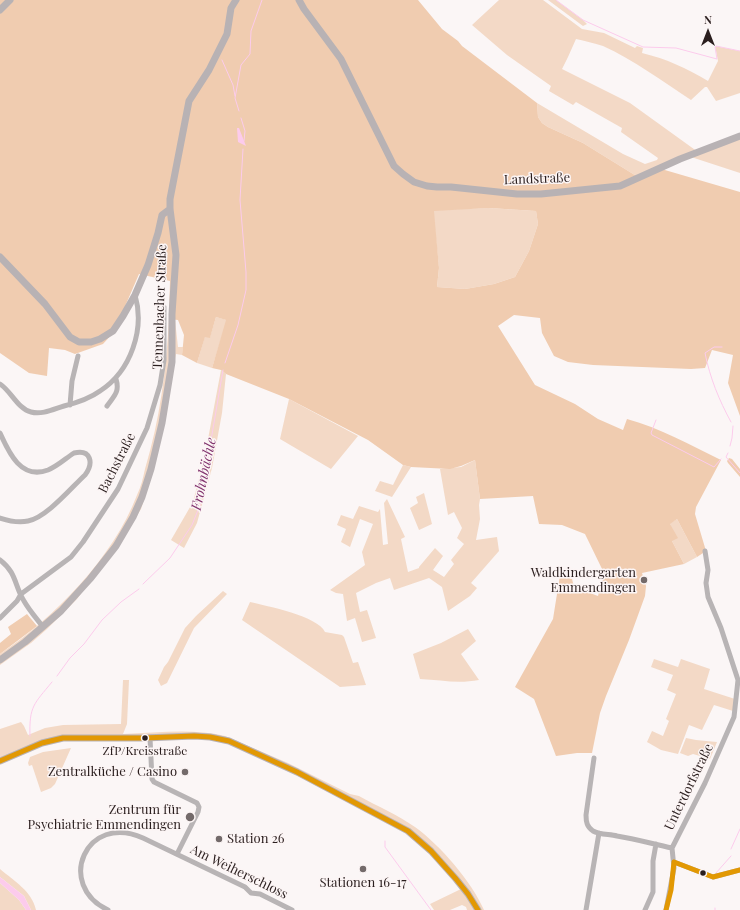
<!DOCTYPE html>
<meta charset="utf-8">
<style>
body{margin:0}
#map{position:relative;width:740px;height:910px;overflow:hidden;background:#fbf6f6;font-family:"Playfair Display",serif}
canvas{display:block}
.north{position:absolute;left:688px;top:12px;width:40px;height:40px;-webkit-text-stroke:3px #fcf5f5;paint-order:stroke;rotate:0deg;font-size:11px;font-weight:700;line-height:16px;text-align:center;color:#2a1e1e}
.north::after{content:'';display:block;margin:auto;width:14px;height:18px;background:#2a1e1e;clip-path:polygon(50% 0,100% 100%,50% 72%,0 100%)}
</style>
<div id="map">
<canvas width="740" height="910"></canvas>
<div class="north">N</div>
</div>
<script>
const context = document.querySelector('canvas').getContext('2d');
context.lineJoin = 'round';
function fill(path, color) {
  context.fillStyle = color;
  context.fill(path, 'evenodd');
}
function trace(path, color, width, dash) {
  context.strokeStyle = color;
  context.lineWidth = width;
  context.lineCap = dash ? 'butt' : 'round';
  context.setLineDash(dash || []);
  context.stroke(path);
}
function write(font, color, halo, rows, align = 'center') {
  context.font = font + ' "Playfair Display",serif';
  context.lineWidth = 3;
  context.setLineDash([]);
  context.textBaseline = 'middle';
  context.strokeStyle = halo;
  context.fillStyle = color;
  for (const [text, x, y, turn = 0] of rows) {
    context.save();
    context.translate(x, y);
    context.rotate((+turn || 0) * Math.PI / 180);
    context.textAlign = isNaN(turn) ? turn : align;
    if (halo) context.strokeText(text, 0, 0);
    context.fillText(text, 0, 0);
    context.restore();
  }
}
const green = new Path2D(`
 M499 0H543L582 29 604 33 635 48 637 46 643 48 642 53C667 59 686 68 708 81L718 61 715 46 740 51V93L716 101 707 87H705L691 100C662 81 634 60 603 46 594 43 585 41 576 39L568 57 562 69 630 103 698 152 740 136V173L688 156 638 177 583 143 548 127 542 123 538 117 537 103 623 154 645 164 657 160 658 158 621 132 622 128 576 102 573 105 549 91 551 86 507 55 472 25Z
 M548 0H556L583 20 587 24 583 26Z
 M489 208 536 211 538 224 529 251 515 277 494 284 465 289 437 287 439 268 433 210Z
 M216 317 227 320 212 368 197 363 205 336 210 337Z
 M169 319 175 320 178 347H183L182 355 176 354 152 475 141 509 129 529 77 599 47 629 31 643 0 665V654C55 617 113 558 137 495 141 487 143 478 145 469 160 419 166 371 169 319Z
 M221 370 226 374 222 413 212 468 197 523 184 548 171 540 193 502 205 455Z
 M289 399 358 436 331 469 280 439Z
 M475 460 480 499 479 505 480 519 476 540 497 537 499 551 471 583 477 588 470 596 448 611 442 587 429 578 394 590 390 578 376 583 356 593 360 612 367 610 376 638 362 642 355 618 347 621 343 594 336 593 330 590 365 565 362 552 373 524 360 519 350 547 341 542 346 529 337 525 341 515 353 519 359 506 378 512 380 509 383 545 388 544 384 503 387 499 405 537 401 539 408 572 419 568V567L435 548 443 556 433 570 444 577 454 564 451 560 464 544 457 538 462 528 454 512 448 515 440 469 461 467Z
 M403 465 411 467 392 497 375 491 380 481 393 485Z
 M424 493 432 524 419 530 410 508 418 503 416 497Z
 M677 519 697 557 684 564 672 541 670 523Z
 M223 591 227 594 194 628 167 683 161 686 158 680 164 667 168 662 185 628 196 616Z
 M250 602C267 606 318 616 325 632L342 635 344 637 353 663 358 662 366 685 340 687 242 620Z
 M468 629 476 641 461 654 479 680C458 684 441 680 420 679L413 654 441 643Z
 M654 659 678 667 681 659 710 669 704 689 735 699 733 711 714 705 702 730 689 725 678 754 661 750 647 742 652 731 663 736 669 721 666 719 676 694 667 690 673 675 651 667Z
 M123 680H129L127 724 123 734C157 733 192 728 225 736L288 763 350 794 359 796C377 806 398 815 415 827 440 845 472 882 484 910H467L466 907 462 905 450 910H434L430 904 461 889 431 854 407 833 246 749 202 737 68 740 43 745 0 758V729L21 722 24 726 28 735 45 728 63 725 121 724Z
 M686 738 696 740 717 742 710 759 693 754 688 756 680 753Z
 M71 748 55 784 51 788 41 792 32 765 29 766 28 763 30 757 43 752Z
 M0 869C14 881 32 891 36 910H31L24 896 0 877Z
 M0 883 19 900 26 910H0Z`);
const forest = new Path2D(`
 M0 0H418L442 29 458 41 462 46 537 103 538 117 542 123 548 127 583 143 638 177 658 168 740 192V416L728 383 733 355 712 350 705 368 691 369 593 365 568 362 554 356 542 333 540 318 514 315 498 326 535 385 575 404 598 419 623 430 627 419C660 428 690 445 721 460L696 507 695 514 706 551 697 557 677 519 670 524 678 538 672 541 684 564 642 573 646 586 645 596 629 640 606 696 600 713 592 753H577L556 756 534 699 515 687 553 619 560 575 572 579 574 587 598 596 604 573 585 534 562 525 539 524 533 496 480 499 475 460 461 466 450 469 411 467 403 465 368 440 289 399 226 374 221 370 212 368 226 320 216 317 210 338 205 337 197 363 182 355 184 335 178 320 169 319 170 281 139 274 114 332 103 344 75 354 65 350 49 348 47 376 29 373 0 353ZM489 208 536 211 538 224 529 251 515 277 494 284 465 289 437 287 439 268 434 211Z
 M729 458 732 459 740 469V477L728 463 727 461Z
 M27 614 37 626 0 654V643L11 634 8 627Z`);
const water = new Path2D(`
 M237 128H239L246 146 238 142Z
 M0 877 24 896 31 910H26L19 900 0 883Z`);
const stream = new Path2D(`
 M556 0 583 20 643 47 676 48 717 59 715 47 716 46 740 51
 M222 60 233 85 235 96
 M239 111 235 98 241 65 250 54 251 31 262 0
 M241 118 245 131 244 141
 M722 347H714L705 353C710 378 719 400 731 422
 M225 363 238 325 246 290V272L240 200 243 149
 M656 420 651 433 652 435 714 467 721 459
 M730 446 732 438 733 426
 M728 453 726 457 740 473
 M143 584 170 558 192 525 200 505 223 370
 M57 676 70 658 84 644 102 620 121 602 139 589
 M30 736C29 706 34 704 52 682
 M385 841V847L431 910
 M731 849 740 829
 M716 873 731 856
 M715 908V910`);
const street = new Path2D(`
 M0 384C11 391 18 409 31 412 42 415 54 409 64 406 76 403 89 399 100 391 131 371 145 329 135 295
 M70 405 72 381 78 356
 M107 406C114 396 120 392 116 379
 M0 433C9 453 21 480 48 470 58 466 66 458 74 453 91 449 94 463 85 475 71 488 46 518 28 521 18 523 9 521 0 518
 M0 560C17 573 14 585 24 601 29 610 37 619 43 627
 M0 618 17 601 21 594 71 557 83 542 118 489 147 428 160 385 164 360V307
 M150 738 152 779 154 782 197 803 199 807 198 812 177 854
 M594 758 586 815C586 822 587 827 593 831 600 835 610 834 617 836 636 839 653 844 672 848
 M674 862 713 877 740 870
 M108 910C55 885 86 812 143 838L245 887 251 893 260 894 292 910
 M586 910 599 833
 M645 910 653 892V861L656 844
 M666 910 674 868 672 848 705 783 734 717 738 680 721 628 708 597 706 583 708 570 705 551`);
const secondary = new Path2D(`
 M299 0 304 9 341 59 394 166 403 174 414 182 427 186 437 187H451L517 194H541L620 186 680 159 740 136
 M0 10 10 0
 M0 257 45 304 70 337 79 342H91L100 339 113 331 123 316 135 295 148 265 158 233 162 215 170 209
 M0 660 25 642 61 611 90 579 116 546 133 517 142 497 151 469 162 423 172 362V314L176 255 170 209V199L189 101 209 70 227 34 231 8 236 0
 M0 761 42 743 63 738H144L194 736 210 737 229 741 297 772 408 831 431 851 456 879 468 894 478 910`);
const bus1 = new Path2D(`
 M0 761 42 743 63 738H144L194 736 210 737 229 741 297 772 408 831 431 851 456 879 468 894 478 910
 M674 862 713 877 740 870
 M666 910 671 890 674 862`);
const markers = [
 [644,580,4,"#736a6a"],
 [145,738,3.5,"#2a1e1e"],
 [185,772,4,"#736a6a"],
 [190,817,5,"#736a6a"],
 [219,839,4,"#736a6a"],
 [363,869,4,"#736a6a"],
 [703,873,3.5,"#2a1e1e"]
];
const busNames = [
 ["ZfP/Kreisstraße",145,751]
];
const streetNames = [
 ["Landstraße",537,179,-2],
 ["Tennenbacher Straße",160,307,-88],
 ["Bachstraße",117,463,-63],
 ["Unterdorfstraße",689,787,-64],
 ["Am Weiherschloss",239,872,26]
];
const poiNames = [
 ["Waldkindergarten",636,573],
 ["Emmendingen",636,588],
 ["Zentralküche / Casino",177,772],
 ["Zentrum für",181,810],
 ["Psychiatrie Emmendingen",181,825],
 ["Station 26",227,839,"left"],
 ["Stationen 16-17",363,883,"center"]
];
const waterNames = [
 ["Frohnbächle",204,474,-78]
];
fill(green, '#f3d9c6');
fill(forest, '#f0ccb0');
fill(water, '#fccbec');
trace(stream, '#fccbec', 1);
trace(street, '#b8b4b5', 5);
trace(secondary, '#b8b2b4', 7);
trace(bus1, '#e29803', 5);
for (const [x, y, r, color] of markers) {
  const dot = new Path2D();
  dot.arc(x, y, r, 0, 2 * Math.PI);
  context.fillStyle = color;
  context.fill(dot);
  trace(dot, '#fcf5f5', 1.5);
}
write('12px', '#2a1e1e', '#fcf5f5', busNames);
write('13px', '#2a1e1e', '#fcf5f5', streetNames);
write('13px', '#2a1e1e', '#fcf5f5', poiNames, 'right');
write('italic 14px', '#82346e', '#fcf5f5', waterNames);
</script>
